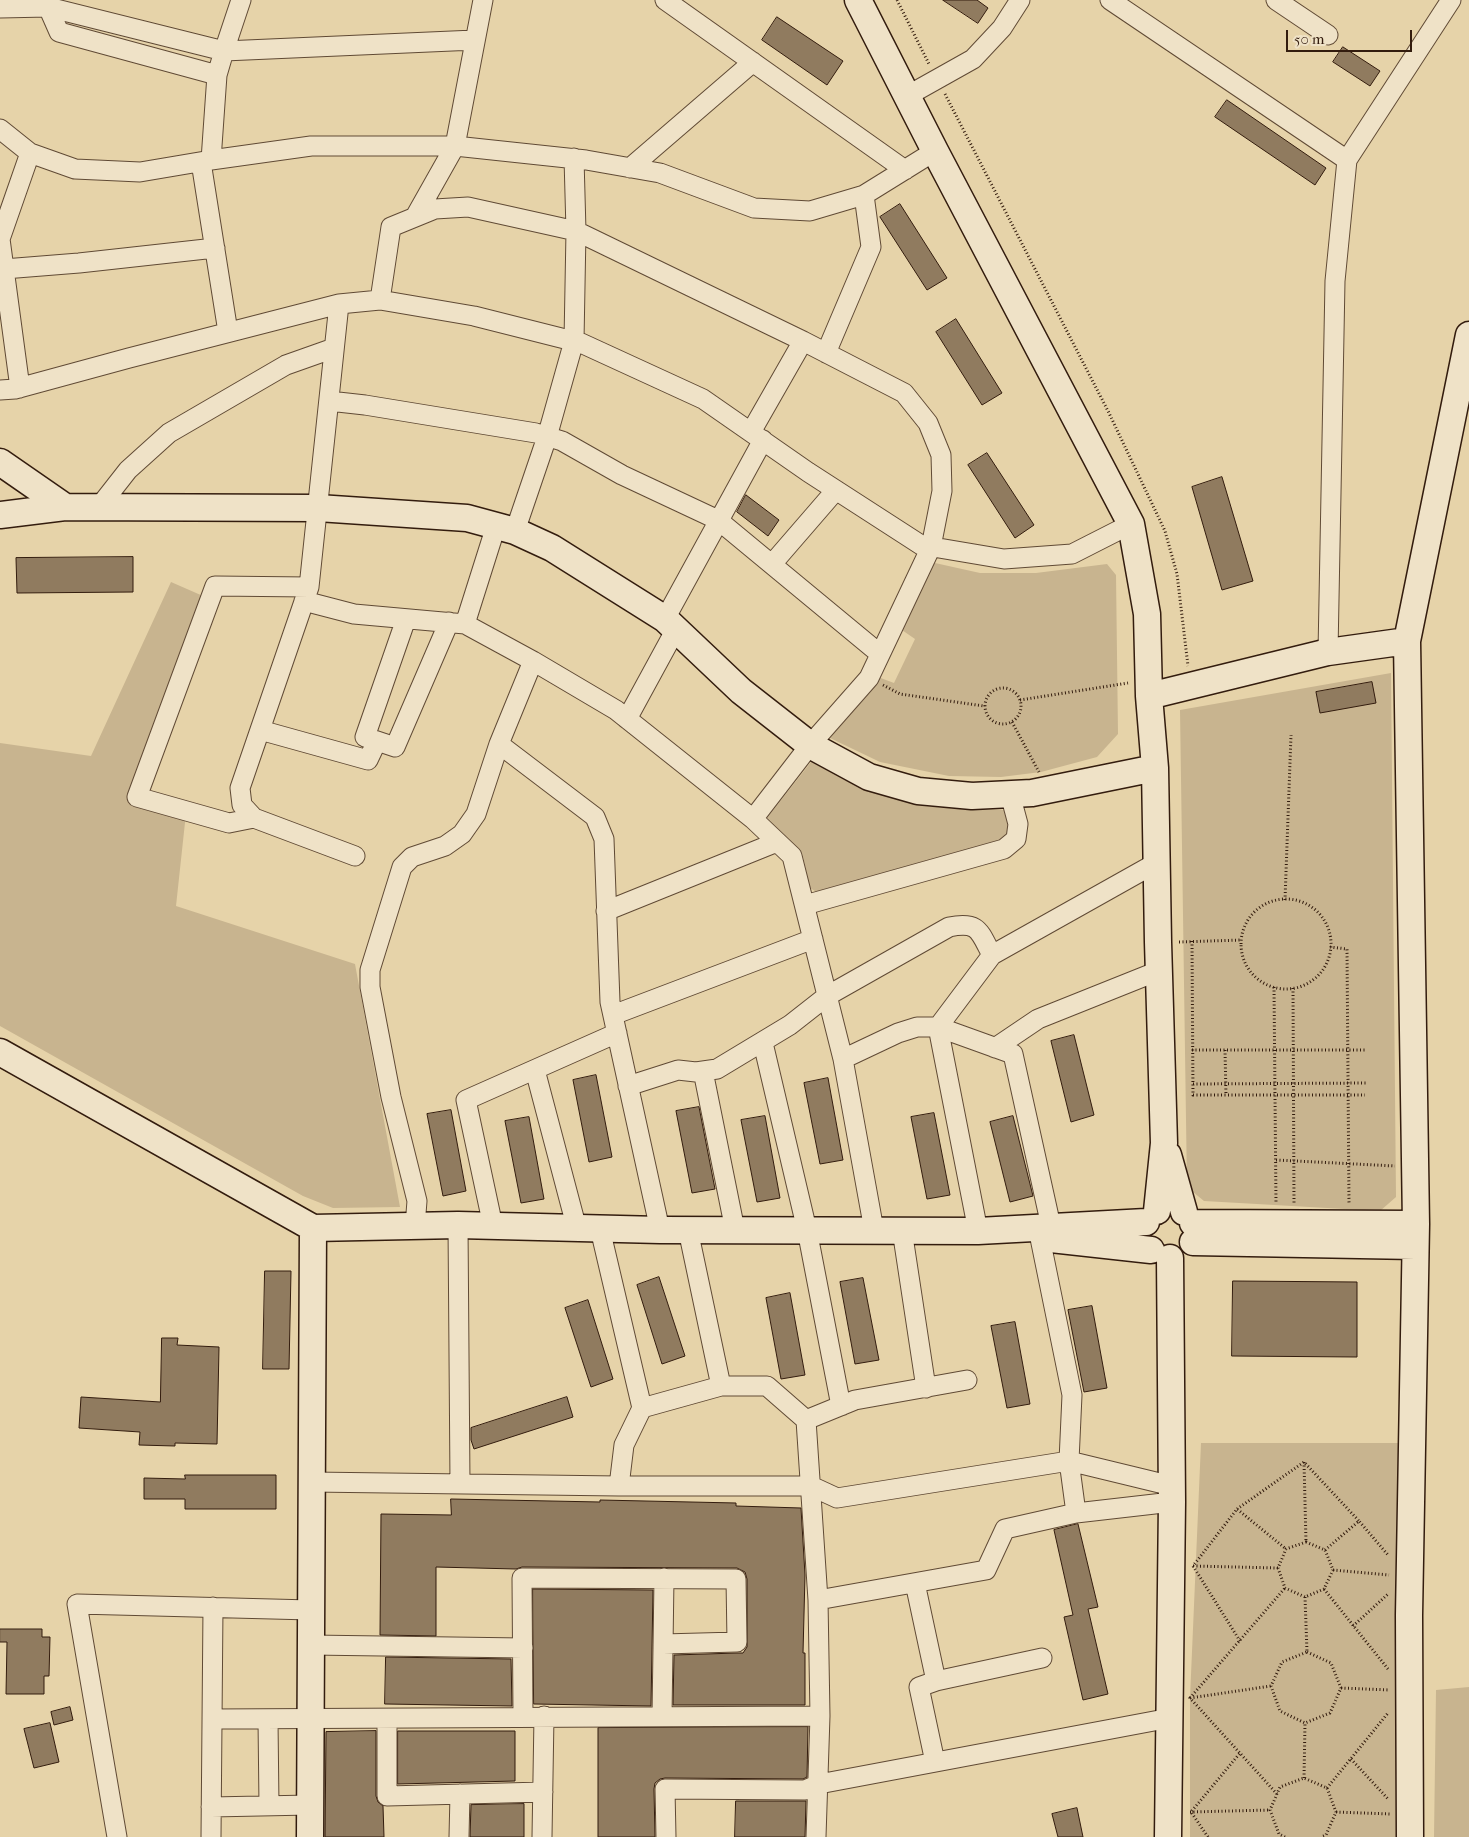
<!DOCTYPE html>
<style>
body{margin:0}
#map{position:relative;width:1469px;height:1837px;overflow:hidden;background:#e6d3a9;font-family:"IM FELL French Canon",serif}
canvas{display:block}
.scale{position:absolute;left:1286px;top:30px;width:126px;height:22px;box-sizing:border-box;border:2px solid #331c0e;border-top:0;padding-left:6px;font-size:15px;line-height:18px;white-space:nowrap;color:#331c0e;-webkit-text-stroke:4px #efe2c7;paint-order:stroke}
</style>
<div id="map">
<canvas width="1469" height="1837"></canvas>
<div class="scale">50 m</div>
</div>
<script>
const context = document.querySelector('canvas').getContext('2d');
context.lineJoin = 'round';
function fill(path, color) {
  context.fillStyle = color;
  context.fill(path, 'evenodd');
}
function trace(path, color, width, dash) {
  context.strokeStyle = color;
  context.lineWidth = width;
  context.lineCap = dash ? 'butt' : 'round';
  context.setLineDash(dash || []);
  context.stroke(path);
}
const green = new Path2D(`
 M926 561 980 573H1036L1107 564 1116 575 1118 734 1097 757 1041 772 1001 777 949 776 880 762 830 738 878 677 894 683 915 639 899 628Z
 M171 582 203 596 138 789 187 804 176 906 355 964 400 1207 333 1208 303 1196 0 1026V743L91 756Z
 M1391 673 1396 1197 1380 1211 1204 1201 1187 1187 1180 710Z
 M811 762 844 780 874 792 922 806 959 809 1006 810 1012 839 823 896 810 888 802 852 764 822Z
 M1201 1443H1409L1403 1837H1190V1698Z
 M1469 1687V1837H1434L1436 1690Z`);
const building = new Path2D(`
 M943 0H977L988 8 978 23Z
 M777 17 843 61 827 85 762 40Z
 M1343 47 1380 71 1370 86 1333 62Z
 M1227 100 1326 168 1315 185 1215 117Z
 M900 204 947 278 927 290 880 217Z
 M956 319 1002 393 982 405 936 332Z
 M987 453 1034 525 1015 538 968 465Z
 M1222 477 1253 581 1222 590 1192 487Z
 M746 495 779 520 768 536 737 512Z
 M133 557V592L17 593 16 558Z
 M1372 682 1376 703 1320 713 1316 692Z
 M1074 1035 1094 1115 1071 1122 1051 1041Z
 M596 1075 612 1157 589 1162 573 1080Z
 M828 1078 843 1160 820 1164 804 1083Z
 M699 1107 715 1189 692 1193 676 1111Z
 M451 1110 466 1191 443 1196 427 1114Z
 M934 1113 950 1195 927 1199 911 1117Z
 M765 1116 780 1198 757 1202 741 1120Z
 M1013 1116 1033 1196 1010 1202 990 1122Z
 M529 1117 544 1199 521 1203 505 1121Z
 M265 1271H291L289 1369H263Z
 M659 1277 685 1356 662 1364 637 1285Z
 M863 1278 879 1360 855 1364 840 1282Z
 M1233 1281 1357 1282V1357L1232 1356Z
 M790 1293 805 1375 781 1379 766 1298Z
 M588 1300 613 1379 591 1387 565 1308Z
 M1092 1306 1107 1388 1084 1392 1068 1310Z
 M1015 1322 1030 1404 1007 1408 991 1326Z
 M162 1338H178L177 1345 219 1347 217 1444 175 1443V1446L139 1445 140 1432 79 1428 81 1397 160 1402Z
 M567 1397 573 1417 474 1449 471 1440V1428Z
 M185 1475H276V1509H185V1499H144V1478L185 1479Z
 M451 1499 600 1502V1500L736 1503V1506L801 1508 805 1575 803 1653H805V1705H673L674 1655 737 1653H743L747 1647V1579L745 1572 737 1568 522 1567 516 1569 436 1567V1636L380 1635 381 1514 451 1515Z
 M1078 1524 1098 1607 1088 1609 1108 1694 1083 1700 1064 1617 1073 1615 1054 1530Z
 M533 1589 653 1590 651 1706 534 1704Z
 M0 1629H42V1637H50L49 1676H44V1694H6L7 1642H0Z
 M386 1657 511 1659 512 1706 385 1704Z
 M70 1707 73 1720 54 1725 51 1712Z
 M50 1723 59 1762 34 1768 24 1729Z
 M808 1727 807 1777 803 1779 665 1778 660 1779 655 1783 654 1789 655 1837H598V1728Z
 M376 1731V1796L378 1802 383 1806 384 1837H325L326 1732Z
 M398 1731H515V1781L398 1784Z
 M736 1801H806L805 1837H735Z
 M524 1804V1837H470L471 1805Z
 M1077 1808 1083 1837H1058L1052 1814Z`);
const path = new Path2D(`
 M897 0 929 64
 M945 94 1108 411 1165 531 1177 574 1188 666
 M883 685 900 694 984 706
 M985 706a18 18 0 1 1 36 0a18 18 0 1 1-36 0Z
 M1020 700 1128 683
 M1012 722 1039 772
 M1241 944a45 45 0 1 1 90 0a45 45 0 1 1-90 0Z
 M1285 900 1291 735
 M1192 941 1193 1095H1365
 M1179 942 1241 940
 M1330 947 1347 949 1349 1203
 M1274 987 1276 1203
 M1293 988 1294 1203
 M1192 1050H1365
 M1225 1050 1226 1095
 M1193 1084 1368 1083
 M1276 1160 1395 1166
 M1304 1462 1306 1542
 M1237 1509 1304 1462 1359 1521
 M1306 1542 1325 1550 1333 1570 1324 1589 1305 1597 1285 1588 1278 1568 1286 1549Z
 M1325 1550 1359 1521 1388 1555
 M1193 1566 1278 1568
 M1333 1570 1389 1575
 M1324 1589 1388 1669
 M1305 1597 1307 1652
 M1353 1626 1388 1594
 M1240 1641 1193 1566 1237 1509 1286 1549
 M1307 1652 1331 1663 1341 1688 1330 1713 1305 1723 1280 1711 1271 1686 1282 1662Z
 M1341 1688 1390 1690
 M1190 1698 1271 1686
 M1351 1759 1389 1800
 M1304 1778 1305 1723
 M1327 1788 1388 1713
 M1277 1794 1190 1698 1285 1588
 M1190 1812 1270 1810
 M1336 1812 1390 1814
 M1208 1837 1191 1812 1240 1753
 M1285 1837 1279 1834 1270 1810 1280 1787 1304 1778 1327 1788 1336 1812 1326 1835 1321 1837`);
const street = new Path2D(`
 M45 0 48 7 224 51 475 40
 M665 0 905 170
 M1110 0 1347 160
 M1276 0 1328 35
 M0 8 48 7 59 32 217 75 224 51 241 0
 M907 96 973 59 1002 28 1020 0
 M0 129 30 153 75 169 140 172 211 160 311 146H455L586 160 660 173 754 208 810 211 864 195 935 151
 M574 158 576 231 803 341 751 432
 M211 160 217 75
 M201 162 228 332
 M630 168 753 62
 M415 217 455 146 483 0
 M0 265 4 269 79 263 215 248
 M380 300 391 227 435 209 468 207 576 231 574 341 547 437 515 531
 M339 304 309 587 240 788 242 805 254 818 355 856
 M826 353 871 247 864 195
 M20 388 0 239 30 153
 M0 390 15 389 129 358 339 304 380 300 474 316 581 343 703 399 808 472 921 545 1004 559 1072 554 1131 524
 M329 401 365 405 536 433 562 441 622 475 718 520 880 654
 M99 507 128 470 169 433 286 365 334 348
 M772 564 836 490
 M304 601 354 614 465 624 533 661 616 710 753 819 792 856 843 1059 874 1230
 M406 619 365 737 395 747 449 622
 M665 619 763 440
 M465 624 496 526
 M1328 652 1335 281 1347 160 1451 0
 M627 719 676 629
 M260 730 368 760 377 741
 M499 744 595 817 604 839 610 1002 660 1230
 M254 818 229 823 137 797 215 586 309 587
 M753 819 810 745 869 678 931 547 942 491 941 455 928 423 904 393 803 341
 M805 905 1004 849 1016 839 1018 824 1010 794
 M606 911 777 842
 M613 1015 813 939
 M763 1043 807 1230 841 1406
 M995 1048 1038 1019 1158 971
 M843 1059 898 1033 917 1027H938L1013 1054 1051 1226
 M535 1070 577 1229
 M703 1071 735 1230
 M628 1086 678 1070 696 1072 717 1069 790 1025 827 996 949 927C979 921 979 931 992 955
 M458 1225 460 1484
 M415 1226 417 1201 391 1097 370 987V970L402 867 412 857 445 846 462 834 476 814 499 744 533 661
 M493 1226 466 1100 617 1033
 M600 1229 642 1408
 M688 1230 721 1386
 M902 1230 926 1388
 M978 1231 938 1027 992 955 1156 863
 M1040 1238 1072 1395 1069 1461 1172 1486
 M311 1482 619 1486H811L837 1498 1069 1461 1076 1513
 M619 1486 624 1445 642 1408 721 1386H767L806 1420
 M915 1583 936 1681 919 1687 935 1762
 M818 1600 986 1570 1005 1529 1076 1513 1172 1502
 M311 1645 523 1648
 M936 1681 1042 1658
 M523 1716 522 1578 736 1579 737 1642 663 1644
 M662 1716 664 1578
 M212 1719 820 1716
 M387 1719V1796L543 1792
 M268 1720 269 1806
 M211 1807 310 1805
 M117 1837 77 1604 311 1610
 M211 1837 213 1607
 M459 1837 460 1794
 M542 1837 544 1716
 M666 1837 665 1789 805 1790 819 1784 1170 1718
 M816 1837 820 1716 818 1600 806 1420 855 1400 967 1380`);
const secondary = new Path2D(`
 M858 0 935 151 1131 524 1147 614 1149 696 1155 768 1158 942 1164 1143 1157 1211
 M0 462 65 507
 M0 515 65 507 318 508 467 518 515 531 552 548 665 619 741 691 810 745 869 777 918 791 972 796 1032 793 1155 768
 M1149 696 1328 652 1407 641
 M0 1052 313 1228 458 1225 660 1230 978 1231 1146 1222
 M1168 1155 1184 1212
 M1193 1223 1416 1224
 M1051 1239 1151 1250
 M1193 1242 1415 1246
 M310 1837 313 1228
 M1168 1837 1172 1502 1170 1258
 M1410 1837 1409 1615 1416 1224 1407 641 1469 335`);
fill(green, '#c8b48f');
fill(building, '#907b5f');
trace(building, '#331c0e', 1);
trace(street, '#604a35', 21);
trace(secondary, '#331c0e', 29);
trace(path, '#331c0e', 3, [1, 2.5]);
trace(street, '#efe2c7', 19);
trace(secondary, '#efe2c7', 26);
</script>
